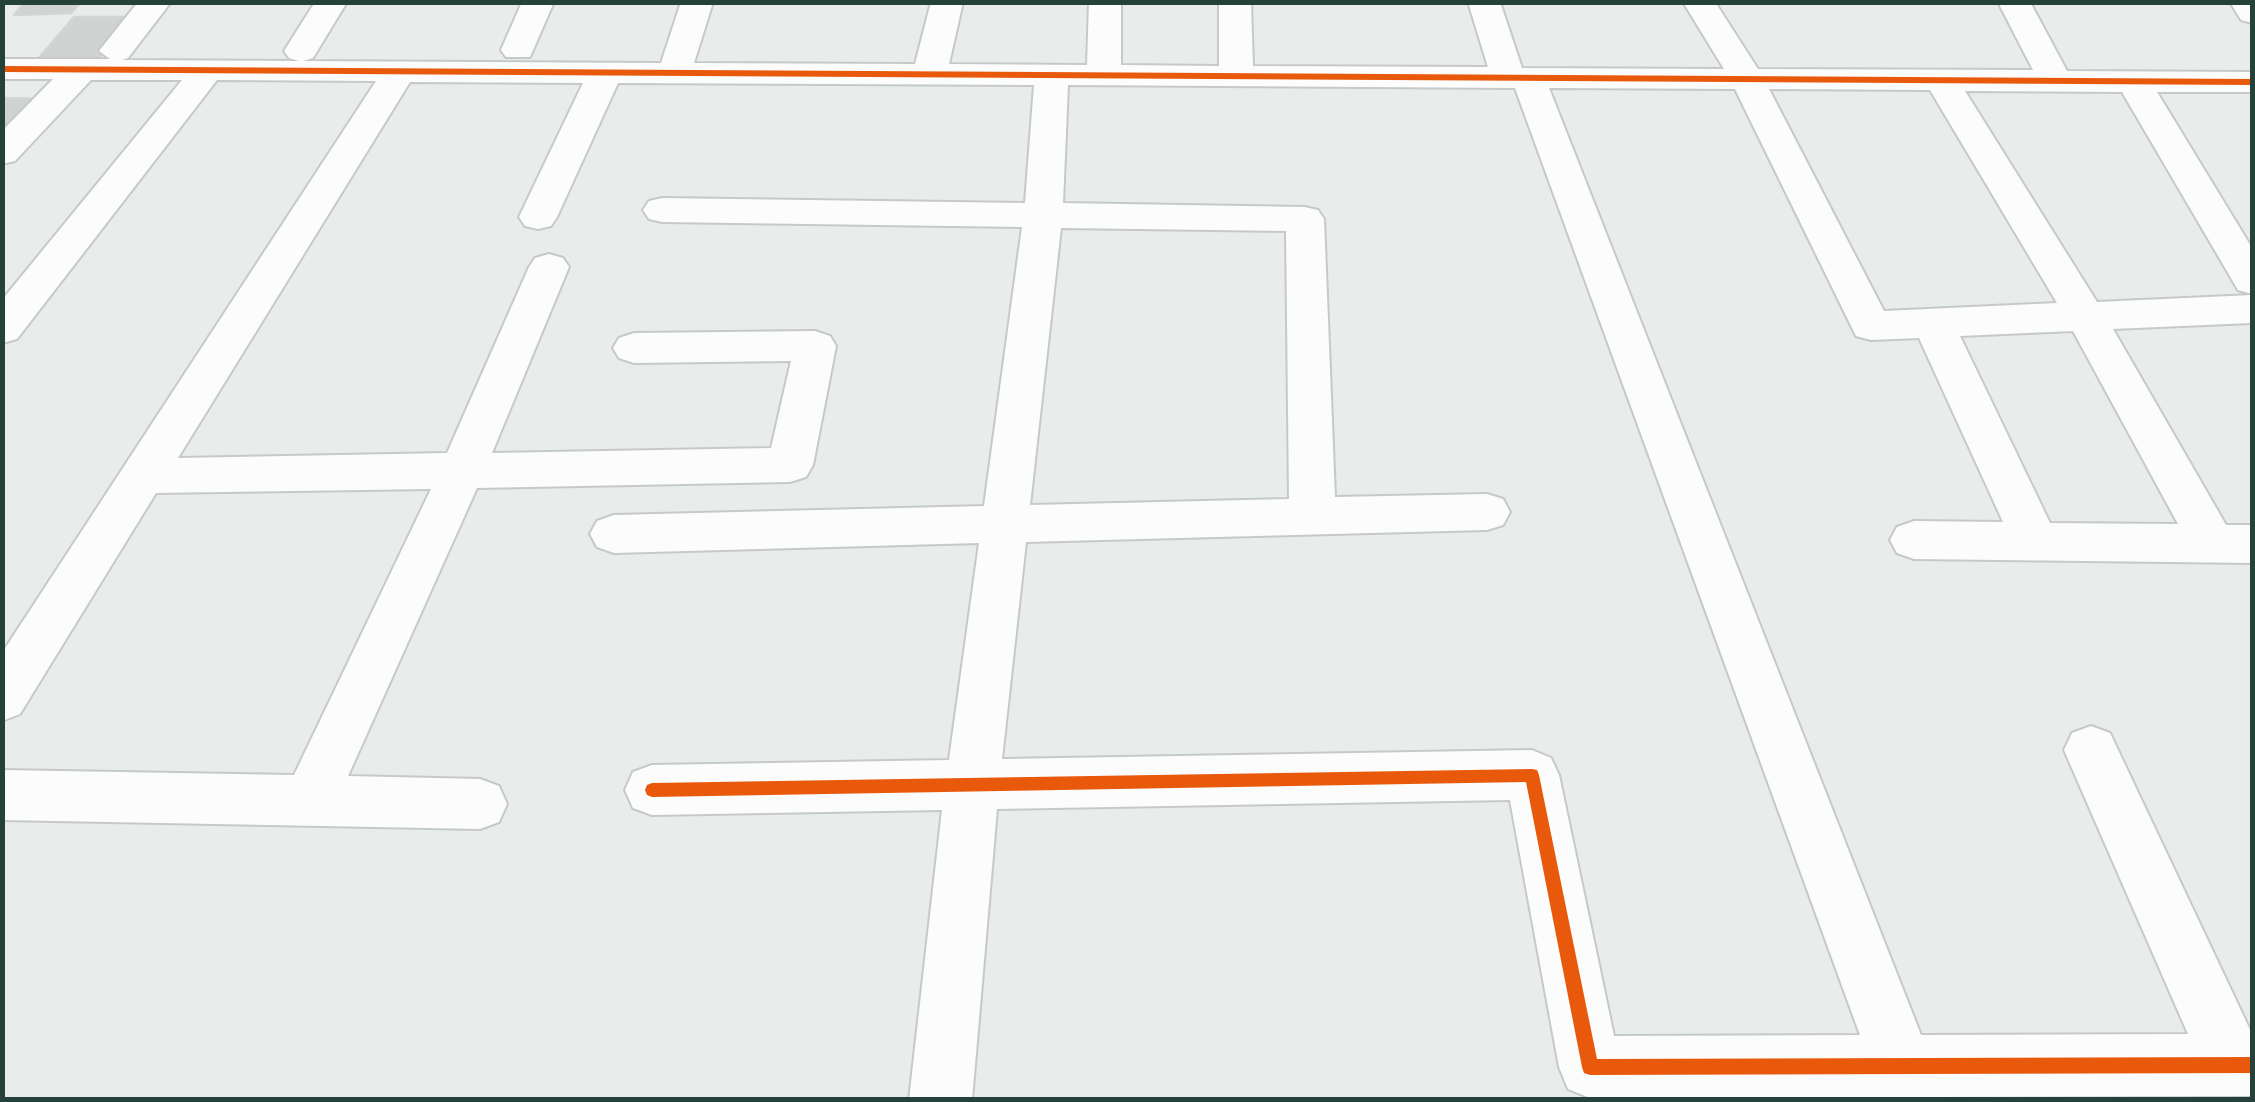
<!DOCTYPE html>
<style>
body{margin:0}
#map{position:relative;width:2255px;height:1102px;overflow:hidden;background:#e8edeb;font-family:Manrope,sans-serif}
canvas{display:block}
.frame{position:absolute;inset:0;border:5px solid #24423a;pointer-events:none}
</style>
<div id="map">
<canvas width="2255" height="1102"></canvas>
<div class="frame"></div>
</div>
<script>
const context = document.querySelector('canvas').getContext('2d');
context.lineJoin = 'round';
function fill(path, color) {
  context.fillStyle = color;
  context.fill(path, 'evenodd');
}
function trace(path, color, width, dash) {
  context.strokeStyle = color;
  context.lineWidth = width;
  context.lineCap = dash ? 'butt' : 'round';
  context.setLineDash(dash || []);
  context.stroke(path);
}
const building = new Path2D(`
 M25 2H135L79 4 71 13 14 15Z
 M74 17H135L97 60H37Z
 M2 98 45 99 2 144Z`);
const minor = new Path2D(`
 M138 2H171L128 58 122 60 299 61 289 58 284 51 315 2H347L313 58 303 61 661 63 681 2H713L694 63 915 64 931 2H963L949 64 1087 65 1089 2H1121V65L1219 66V2H1251L1253 66 1488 67 1468 2H1500L1522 68 1724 69 1683 2H1715L1758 69 2033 70 1998 2H2030L2067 71 2252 72V92H2157L2252 248V294L2238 290 2122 92 1965 91 2097 302 2252 295V323L2113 329 2226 525H2252V563L1914 559 1897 553 1890 540 1897 527 1914 521 2003 522 1919 338 1871 340 1856 336 1735 89 1549 88 1921 1035 2188 1034 2064 750 2072 733 2091 726 2110 733 2252 1034V1096L1590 1098 1568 1089 1559 1067 1510 800 997 809 972 1100H909L942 810 652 815 633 808 625 790 633 772 652 765 949 760 979 543 614 553 597 547 590 534 597 521 614 515 984 506 1022 227 662 222 649 219 643 210 649 201 662 198 1025 203 1034 85 618 83 557 217 551 226 538 229 525 226 519 217 583 83 410 82 178 458 447 453 529 267 535 258 549 254 563 258 569 267 492 453 771 448 791 361 634 363 619 358 613 348 619 338 634 333 815 331 830 336 836 346 813 465 806 477 790 482 477 488 348 776 480 779 499 786 507 804 499 822 480 829 2 820V770L294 775 431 489 156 493 20 714 2 721V653L376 81 217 80 17 339 2 343V300L182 80H91L15 161 2 164V131L53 79H2V59H110L99 51ZM1068 85 1515 88 1860 1035 1614 1036 1559 775 1551 758 1532 750 1002 759 1026 542 1487 530 1503 525 1510 512 1503 499 1487 494 1335 497 1324 219 1318 210 1305 207 1063 203ZM1769 89 1930 90 2057 303 1884 311ZM1061 228 1286 231 1289 499 1030 505ZM2073 331 2178 524 2050 523 1960 336Z
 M522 2H554L530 57H506L501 50Z
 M2230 2H2252V23L2241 20Z`);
const cycleway = new Path2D(`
 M2 66 2252 79V85L2 72Z
 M1532 769 1537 770 1539 775 1597 1059 2252 1057V1073L1590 1075 1584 1073 1582 1067 1526 782 652 797 647 795 645 790 647 785 652 783Z`);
fill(building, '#cfd4d2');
trace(building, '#d1d6d4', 2.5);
trace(minor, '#c5cac8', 4);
fill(minor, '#fcfcfc');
fill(cycleway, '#e8590c');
</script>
